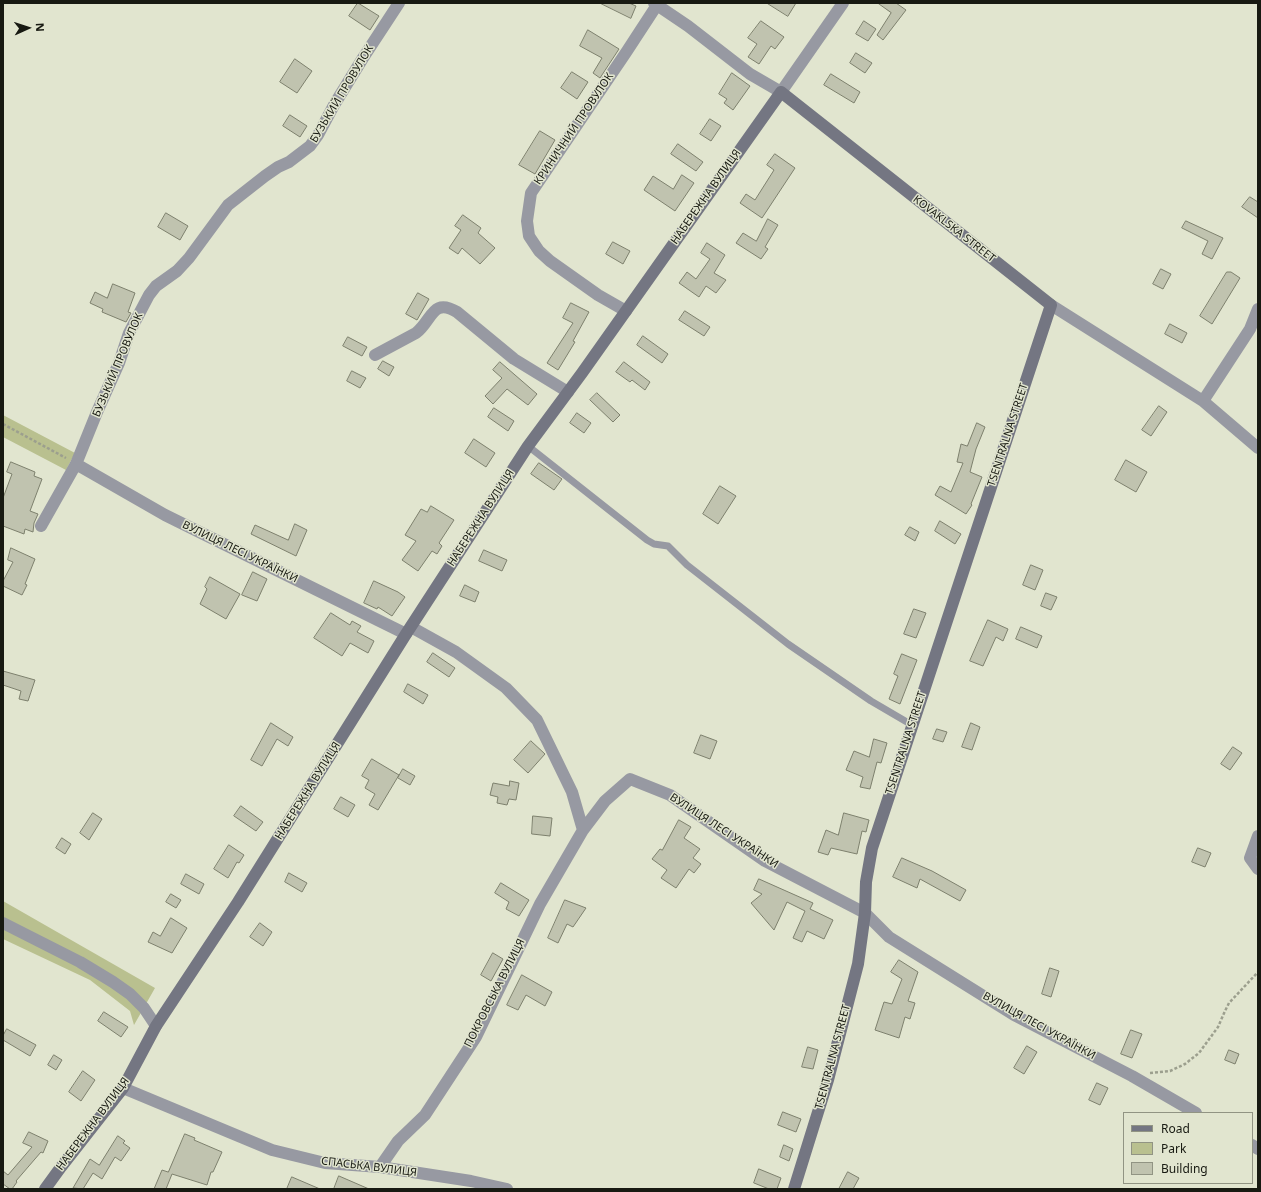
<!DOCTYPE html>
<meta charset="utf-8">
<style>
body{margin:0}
#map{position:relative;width:1261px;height:1192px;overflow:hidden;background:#e1e5cf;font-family:"Noto Sans",sans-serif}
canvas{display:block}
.frame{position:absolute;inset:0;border:4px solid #181a12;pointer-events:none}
.legend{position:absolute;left:1123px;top:1112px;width:130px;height:72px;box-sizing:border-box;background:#e1e5cf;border:1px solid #919483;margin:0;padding:5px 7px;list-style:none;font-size:12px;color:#181a12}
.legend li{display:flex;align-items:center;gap:8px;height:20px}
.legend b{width:20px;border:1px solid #919483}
.north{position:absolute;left:8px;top:8px;width:40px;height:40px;-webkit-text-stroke:3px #e1e5cf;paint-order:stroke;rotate:87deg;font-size:11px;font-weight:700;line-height:16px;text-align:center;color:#181a12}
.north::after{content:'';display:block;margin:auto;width:14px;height:18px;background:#181a12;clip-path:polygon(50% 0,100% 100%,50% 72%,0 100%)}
</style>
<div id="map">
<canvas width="1261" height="1192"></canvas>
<div class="frame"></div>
<ul class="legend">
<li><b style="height:5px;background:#747682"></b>Road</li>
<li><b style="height:11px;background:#b9c08f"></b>Park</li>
<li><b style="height:11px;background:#c0c3af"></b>Building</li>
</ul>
<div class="north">N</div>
</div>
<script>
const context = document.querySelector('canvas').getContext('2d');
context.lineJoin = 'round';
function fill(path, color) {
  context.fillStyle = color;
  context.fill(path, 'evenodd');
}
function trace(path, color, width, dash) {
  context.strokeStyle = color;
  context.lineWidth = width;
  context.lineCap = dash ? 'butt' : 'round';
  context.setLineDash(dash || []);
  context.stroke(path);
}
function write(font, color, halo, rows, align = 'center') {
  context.font = font + ' "Noto Sans",sans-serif';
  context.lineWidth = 3;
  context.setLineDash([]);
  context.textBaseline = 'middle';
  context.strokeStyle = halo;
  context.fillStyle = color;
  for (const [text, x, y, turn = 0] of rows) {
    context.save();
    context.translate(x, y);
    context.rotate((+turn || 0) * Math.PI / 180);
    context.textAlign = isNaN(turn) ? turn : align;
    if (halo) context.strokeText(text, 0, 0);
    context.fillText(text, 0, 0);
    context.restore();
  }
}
const green = new Path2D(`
 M3 415 75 453 66 470 3 437Z
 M3 901 155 988 134 1025 130 1011 90 980 3 939Z`);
const building = new Path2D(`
 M358 3 379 16 370 30 349 16Z
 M600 3H629L636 6 631 18Z
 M767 3H796L788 16Z
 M878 3H896L906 10 883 40 877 35 891 13Z
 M761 21 784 37 775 49 771 46 759 64 748 57 757 44 748 38Z
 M864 21 876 29 868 41 856 34Z
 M588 30 619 49 600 78 593 73 602 58 580 46Z
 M856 53 872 63 865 73 850 63Z
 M295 59 312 71 297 93 280 82Z
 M572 72 588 82 577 99 561 88Z
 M732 73 750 86 733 110 724 103 727 99 719 94Z
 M831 74 860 92 854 103 824 85Z
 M290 115 307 126 300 137 283 126Z
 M710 119 721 126 711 141 700 134Z
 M540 131 555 140 535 174 519 165Z
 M678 144 703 162 696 171 671 154Z
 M775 154 795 168 762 218 740 203 746 194 755 200 774 170 767 165Z
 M682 175 694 183 675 211 644 190 653 176 673 189Z
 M1250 197 1258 202V218L1242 207Z
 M166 213 188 226 180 240 158 227Z
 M463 215 481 228 478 233 495 248 480 264 462 248 458 254 449 248 461 230 455 226Z
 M768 219 778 225 765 247 768 249 761 259 736 243 743 233 756 241Z
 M1186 221 1223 238 1212 259 1202 254 1208 241 1182 228Z
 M613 242 630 251 623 264 606 254Z
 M707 243 725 255 714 273 726 280 716 293 706 286 699 297 679 283 687 272 696 279 710 259 701 253Z
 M1161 269 1171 274 1163 289 1153 284Z
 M1227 272H1231L1240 278 1212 324 1200 316Z
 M113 284 135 293 128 312 131 313 126 322 102 312 103 309 90 303 95 292 107 298Z
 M418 293 429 299 417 320 406 314Z
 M571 303 589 312 573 341 575 342 558 370 547 363 573 323 563 318Z
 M685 311 710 327 704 336 679 320Z
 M1170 324 1187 333 1182 343 1165 334Z
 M643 336 668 354 662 363 637 345Z
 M348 337 367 347 362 356 343 346Z
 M383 361 394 367 389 376 378 369Z
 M500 362 537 394 528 405 507 389 493 404 485 396 502 378 493 370Z
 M624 362 650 382 645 390 632 380 630 382 616 372Z
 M352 371 366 378 360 388 347 381Z
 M597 393 620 415 613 422 590 400Z
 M1159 406 1167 412 1151 436 1142 430Z
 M494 408 514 421 508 431 488 417Z
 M577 413 591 423 584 433 570 423Z
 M977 423 985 427 976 449 970 472 982 477 971 504 972 505 966 514 935 495 940 486 951 492 963 463 957 462 961 444 967 446Z
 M474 439 495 453 486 467 465 453Z
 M1126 460 1147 472 1136 492 1115 480Z
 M11 462 35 472 34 476 42 479 30 511 38 514 34 523 33 532 25 529 24 534 3 526V498L12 474 7 472Z
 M539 463 562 479 554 490 531 474Z
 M720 486 736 496 718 524 703 514Z
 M431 506 454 520 439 543 442 546 437 554 432 551 418 571 402 560 416 541 405 535 421 509 427 512Z
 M940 521 961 534 955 544 935 531Z
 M295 524 307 530 296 556 251 534 255 525 288 540Z
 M910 527 919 532 915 541 905 535Z
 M11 548 35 559 25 584 27 585 22 595 3 586V581L13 562 8 560Z
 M484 550 507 560 502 571 479 561Z
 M1031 565 1043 570 1035 590 1023 585Z
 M253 572 267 579 257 601 242 595Z
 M210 577 240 594 226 619 200 604 207 589 205 587Z
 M374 581 398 592 405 597 392 616 378 607 377 609 364 603Z
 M465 585 479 592 475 602 460 596Z
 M1046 593 1057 597 1051 610 1041 606Z
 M914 609 926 613 916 638 904 634Z
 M331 613 350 625 352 621 361 626 357 632 374 641 368 653 350 643 342 656 314 638Z
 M988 620 1008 629 1003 641 996 637 983 666 970 661Z
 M1021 627 1042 636 1037 648 1016 639Z
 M433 653 455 668 449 677 427 662Z
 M902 654 917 660 900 704 889 699 898 676 894 674Z
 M3 671 35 680 28 701 19 699 21 691 3 685Z
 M408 684 428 695 423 704 404 692Z
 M271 723 293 737 288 746 277 739 262 766 251 760Z
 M971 723 980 727 972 750 962 747Z
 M937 729 947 732 943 742 933 739Z
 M701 735 717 741 710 759 694 753Z
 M874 739 887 743 881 763 877 762 870 789 860 787 863 777 846 770 854 751 869 757Z
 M531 741 545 754 528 773 514 760Z
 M1233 747 1242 753 1230 770 1221 764Z
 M372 759 399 775 378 810 369 805 375 794 365 788 369 780 362 776Z
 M403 769 415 776 410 785 398 778Z
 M510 781 519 783 516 800 509 799 507 805 497 803 498 797 490 795 493 783 509 786Z
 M341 797 355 805 348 817 334 809Z
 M241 806 263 822 256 831 234 816Z
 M93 813 102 819 89 840 80 833Z
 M844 813 869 820 866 832 862 831 857 854 831 848 828 855 818 852 826 830 838 835Z
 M533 816 552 818 550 836 532 834Z
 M679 820 691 827 684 838 700 849 693 858 701 864 694 873 689 869 676 888 661 878 667 870 652 859 660 849 662 850Z
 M62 838 71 844 65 854 56 848Z
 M229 845 244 855 239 863 237 862 228 878 214 869Z
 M1198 848 1211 853 1205 867 1192 862Z
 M902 858 932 871 966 890 960 901 920 879 917 888 893 877Z
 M289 873 307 883 302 892 285 882Z
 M186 874 204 884 199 894 181 884Z
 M759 879 813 903 810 909 833 920 824 939 807 931 802 942 793 938 805 911 787 902 774 930 751 903 762 894 754 890Z
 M501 883 529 900 519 916 506 909 509 902 495 893Z
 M171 894 181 900 176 908 166 902Z
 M565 900 586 908 573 927 567 924 558 943 548 938Z
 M171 918 187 928 172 953 148 942 153 932 160 936Z
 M260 923 272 932 263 946 250 937Z
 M493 953 503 959 491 981 481 975Z
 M899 960 918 972 908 1001 915 1003 910 1019 905 1017 899 1038 875 1030 884 1002 892 1004 902 979 891 972Z
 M1050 968 1059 971 1051 997 1042 994Z
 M522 975 552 992 545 1006 526 995 518 1010 507 1005Z
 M104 1012 128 1027 121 1037 98 1021Z
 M7 1029 36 1045 30 1056 3 1040V1036Z
 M1131 1030 1142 1034 1132 1058 1121 1054Z
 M1027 1046 1037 1052 1024 1074 1014 1068Z
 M808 1047 818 1050 813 1069 802 1067Z
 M1229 1050 1239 1054 1235 1064 1225 1060Z
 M54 1055 62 1060 56 1070 48 1065Z
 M83 1071 95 1080 81 1101 69 1092Z
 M1097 1083 1108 1088 1100 1105 1089 1100Z
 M783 1112 801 1119 796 1132 778 1125Z
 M29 1132 48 1141 43 1153 41 1152 16 1181 17 1182 12 1189H10L3 1184V1171L8 1175 32 1147 23 1143Z
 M185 1134 195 1138 194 1140 222 1152 213 1172H211L207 1185 172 1174 166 1189H154L162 1170 168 1172Z
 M118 1136 125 1141 123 1143 130 1148 121 1161 115 1157 102 1179 93 1173 83 1189 73 1188 90 1159 99 1165Z
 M784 1145 793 1149 789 1161 780 1157Z
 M759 1169 781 1178 777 1189H769L754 1183Z
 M848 1172 859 1178 853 1189H839Z
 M339 1176 369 1189H334Z
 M292 1177 320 1189H287Z`);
const path = new Path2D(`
 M3 424 66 458
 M1150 1073 1170 1071 1185 1064 1199 1053 1218 1027 1225 1011 1229 1003 1258 972`);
const lane = new Path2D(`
 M528 446 647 540 654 544 668 546 687 565 788 644 871 701 912 725`);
const street = new Path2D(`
 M654 3 688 26 750 74 781 92 843 3
 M1051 305 1203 401 1258 448
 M626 311 598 295 550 261 539 251 529 236 527 221 531 193 627 51 657 5
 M375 355 416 333C432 321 432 297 457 312L514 359 568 392
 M1203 401 1250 329 1258 309
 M76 464 165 515 406 634
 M41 526 76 464 97 412 119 363 129 333 149 295 156 286 177 271 189 258 228 205 265 176 278 167 289 162 310 146 318 135 334 105 363 58 399 3
 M411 627 456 652 506 688 537 720 572 792 583 830
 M1258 836 1250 858 1258 869
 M3 923 80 962 113 982 130 994 144 1008 156 1026
 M123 1088 272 1150 325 1163 380 1167 471 1181 507 1189
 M1252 1145 1258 1149
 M380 1167 398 1141 425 1115 476 1037 540 904 583 830 605 801 630 779 670 795 765 861 865 913 889 937 1014 1015 1132 1076 1196 1113`);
const secondary = new Path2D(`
 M45 1189 61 1167 123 1088 156 1026 238 902 406 634 528 446 582 373 781 92 1051 305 872 848 866 882 865 913 858 964 828 1080 794 1189`);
const streetNames = [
 ["БУЗЬКИЙ ПРОВУЛОК",342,94,-59],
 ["КРИНИЧНИЙ ПРОВУЛОК",574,129,-56],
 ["НАБЕРЕЖНА ВУЛИЦЯ",706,197,-55],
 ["KOVAKLSKA STREET",954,229,38],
 ["БУЗЬКИЙ ПРОВУЛОК",118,365,-67],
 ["TSENTRALNA STREET",1008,435,-72],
 ["НАБЕРЕЖНА ВУЛИЦЯ",481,518,-57],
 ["ВУЛИЦЯ ЛЕСІ УКРАЇНКИ",240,552,26],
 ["TSENTRALNA STREET",906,743,-72],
 ["НАБЕРЕЖНА ВУЛИЦЯ",308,791,-58],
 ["ВУЛИЦЯ ЛЕСІ УКРАЇНКИ",724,831,33],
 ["ПОКРОВСЬКА ВУЛИЦЯ",495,993,-63],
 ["ВУЛИЦЯ ЛЕСІ УКРАЇНКИ",1039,1026,29],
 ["TSENTRALNA STREET",833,1057,-75],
 ["НАБЕРЕЖНА ВУЛИЦЯ",93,1124,-53],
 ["СПАСЬКА ВУЛИЦЯ",369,1167,7]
];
fill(green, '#b9c08f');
fill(building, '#c0c3af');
trace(building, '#7d806d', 1);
trace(path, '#9c9f8e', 2.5, [3, 2]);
trace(lane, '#9799a2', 7);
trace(street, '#9799a2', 12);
trace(secondary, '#747682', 12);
write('11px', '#181a12', '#e1e5cf', streetNames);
</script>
